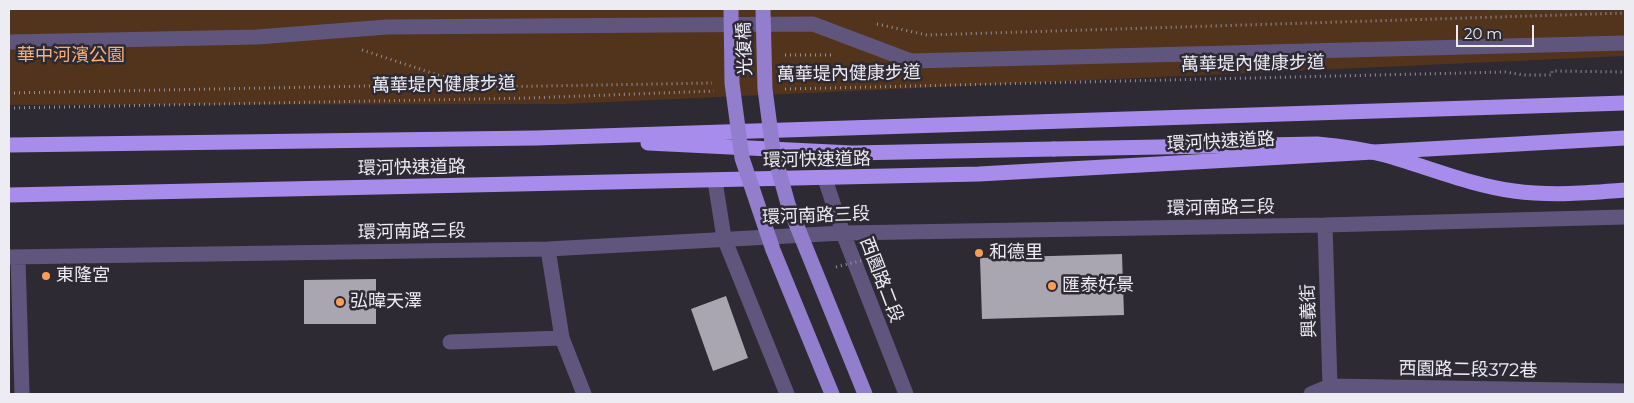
<!DOCTYPE html>
<meta charset="utf-8">
<style>
body{margin:0}
#map{position:relative;width:1634px;height:403px;overflow:hidden;background:#2d2a34;font-family:Montserrat,sans-serif}
canvas{display:block}
.frame{position:absolute;inset:0;border:10px solid #edecf3;pointer-events:none}
.scale{position:absolute;left:1456px;top:25px;width:78px;height:22px;box-sizing:border-box;border:2px solid #edecf3;border-top:0;padding-left:6px;font-size:15px;line-height:18px;white-space:nowrap;color:#edecf3;-webkit-text-stroke:4px #2d2a34;paint-order:stroke}
</style>
<div id="map">
<canvas width="1634" height="403"></canvas>
<div class="frame"></div>
<div class="scale">20 m</div>
</div>
<script>
const context = document.querySelector('canvas').getContext('2d');
context.lineJoin = 'round';
function fill(path, color) {
  context.fillStyle = color;
  context.fill(path, 'evenodd');
}
function trace(path, color, width, dash) {
  context.strokeStyle = color;
  context.lineWidth = width;
  context.lineCap = dash ? 'butt' : 'round';
  context.setLineDash(dash || []);
  context.stroke(path);
}
function write(font, color, halo, rows, align = 'center') {
  context.font = font + ' Montserrat,"Noto Sans TC",sans-serif';
  context.lineWidth = 5;
  context.setLineDash([]);
  context.textBaseline = 'middle';
  context.strokeStyle = halo;
  context.fillStyle = color;
  for (const [text, x, y, turn = 0] of rows) {
    context.save();
    context.translate(x, y);
    context.rotate((+turn || 0) * Math.PI / 180);
    context.textAlign = isNaN(turn) ? turn : align;
    if (halo) context.strokeText(text, 0, 0);
    context.fillText(text, 0, 0);
    context.restore();
  }
}
const green = new Path2D(`
 M9 9H1625V56L565 104 9 105Z`);
const building = new Path2D(`
 M1122 254 1124 315 982 319 980 258Z
 M376 279V324H304V280Z
 M726 296 748 358 713 371 691 309Z`);
const path = new Path2D(`
 M877 24 927 35 1625 13
 M362 50 441 76 487 87 712 83
 M785 55H834
 M785 89 1505 72 1524 75H1552V71L1625 72
 M9 93 421 85 441 76
 M9 108 529 98 714 91`);
const minor = new Path2D(`
 M9 42 257 37 387 27 813 24 911 61 1625 43
 M825 179 843 233 906 394
 M715 181 724 238 787 394
 M1325 225 1330 386 1334 394
 M548 249 562 338 584 394
 M9 257 548 249 843 233 1325 225 1625 217
 M18 257 22 394
 M450 342 562 338
 M1311 394 1330 386 1625 391`);
const highway = new Path2D(`
 M648 143 852 153 1054 149
 M9 145 536 138 1625 103
 M9 195 979 174 1625 138`);
const pathBridge = new Path2D(`
 M836 267 868 259 879 285`);
const majorBridge = new Path2D(`
 M731 9 732 83 742 158 773 250 832 394
 M763 9 765 89 773 150 788 204 865 394`);
const highwayBridge = new Path2D(`
 M1054 149 1317 144C1340 146 1362 149 1385 155 1428 167 1470 185 1514 191 1551 196 1588 193 1625 190`);
const markers = [
 [979,253,5,"#fc9d53"],
 [46,276,5,"#fc9d53"],
 [1052,286,5,"#fc9d53"],
 [340,302,5,"#fc9d53"]
];
const streetNames = [
 ["光復橋",745,49,-92],
 ["萬華堤內健康步道",1253,64,-1],
 ["萬華堤內健康步道",849,74,-1],
 ["萬華堤內健康步道",444,85,-1],
 ["環河快速道路",1221,142,-3],
 ["環河快速道路",817,160,-1],
 ["環河快速道路",412,168,-1],
 ["環河南路三段",1221,208,-1],
 ["環河南路三段",816,216,-2],
 ["環河南路三段",412,232,-1],
 ["西園路二段",881,280,69],
 ["興義街",1309,311,-92],
 ["西園路二段372巷",1468,370,1]
];
const parkNames = [
 ["華中河濱公園",71,56]
];
const poiNames = [
 ["和德里",989,253],
 ["東隆宮",56,276],
 ["匯泰好景",1062,286],
 ["弘暐天澤",350,302]
];
fill(green, '#52331b');
fill(building, '#a9a6b2');
trace(path, '#939199', 3, [1, 4]);
trace(minor, '#60567d', 15);
trace(highway, '#a78cec', 15);
trace(pathBridge, '#939199', 3, [1, 4]);
trace(majorBridge, '#937dcd', 15);
trace(highwayBridge, '#a78cec', 15);
for (const [x, y, r, color] of markers) {
  const dot = new Path2D();
  dot.arc(x, y, r, 0, 2 * Math.PI);
  context.fillStyle = color;
  context.fill(dot);
  trace(dot, '#2d2a34', 2);
}
write('18px', '#edecf3', '#2d2a34', streetNames);
write('18px', '#f9b07b', '#2d2a34', parkNames);
write('18px', '#edecf3', '#2d2a34', poiNames, 'left');
</script>
